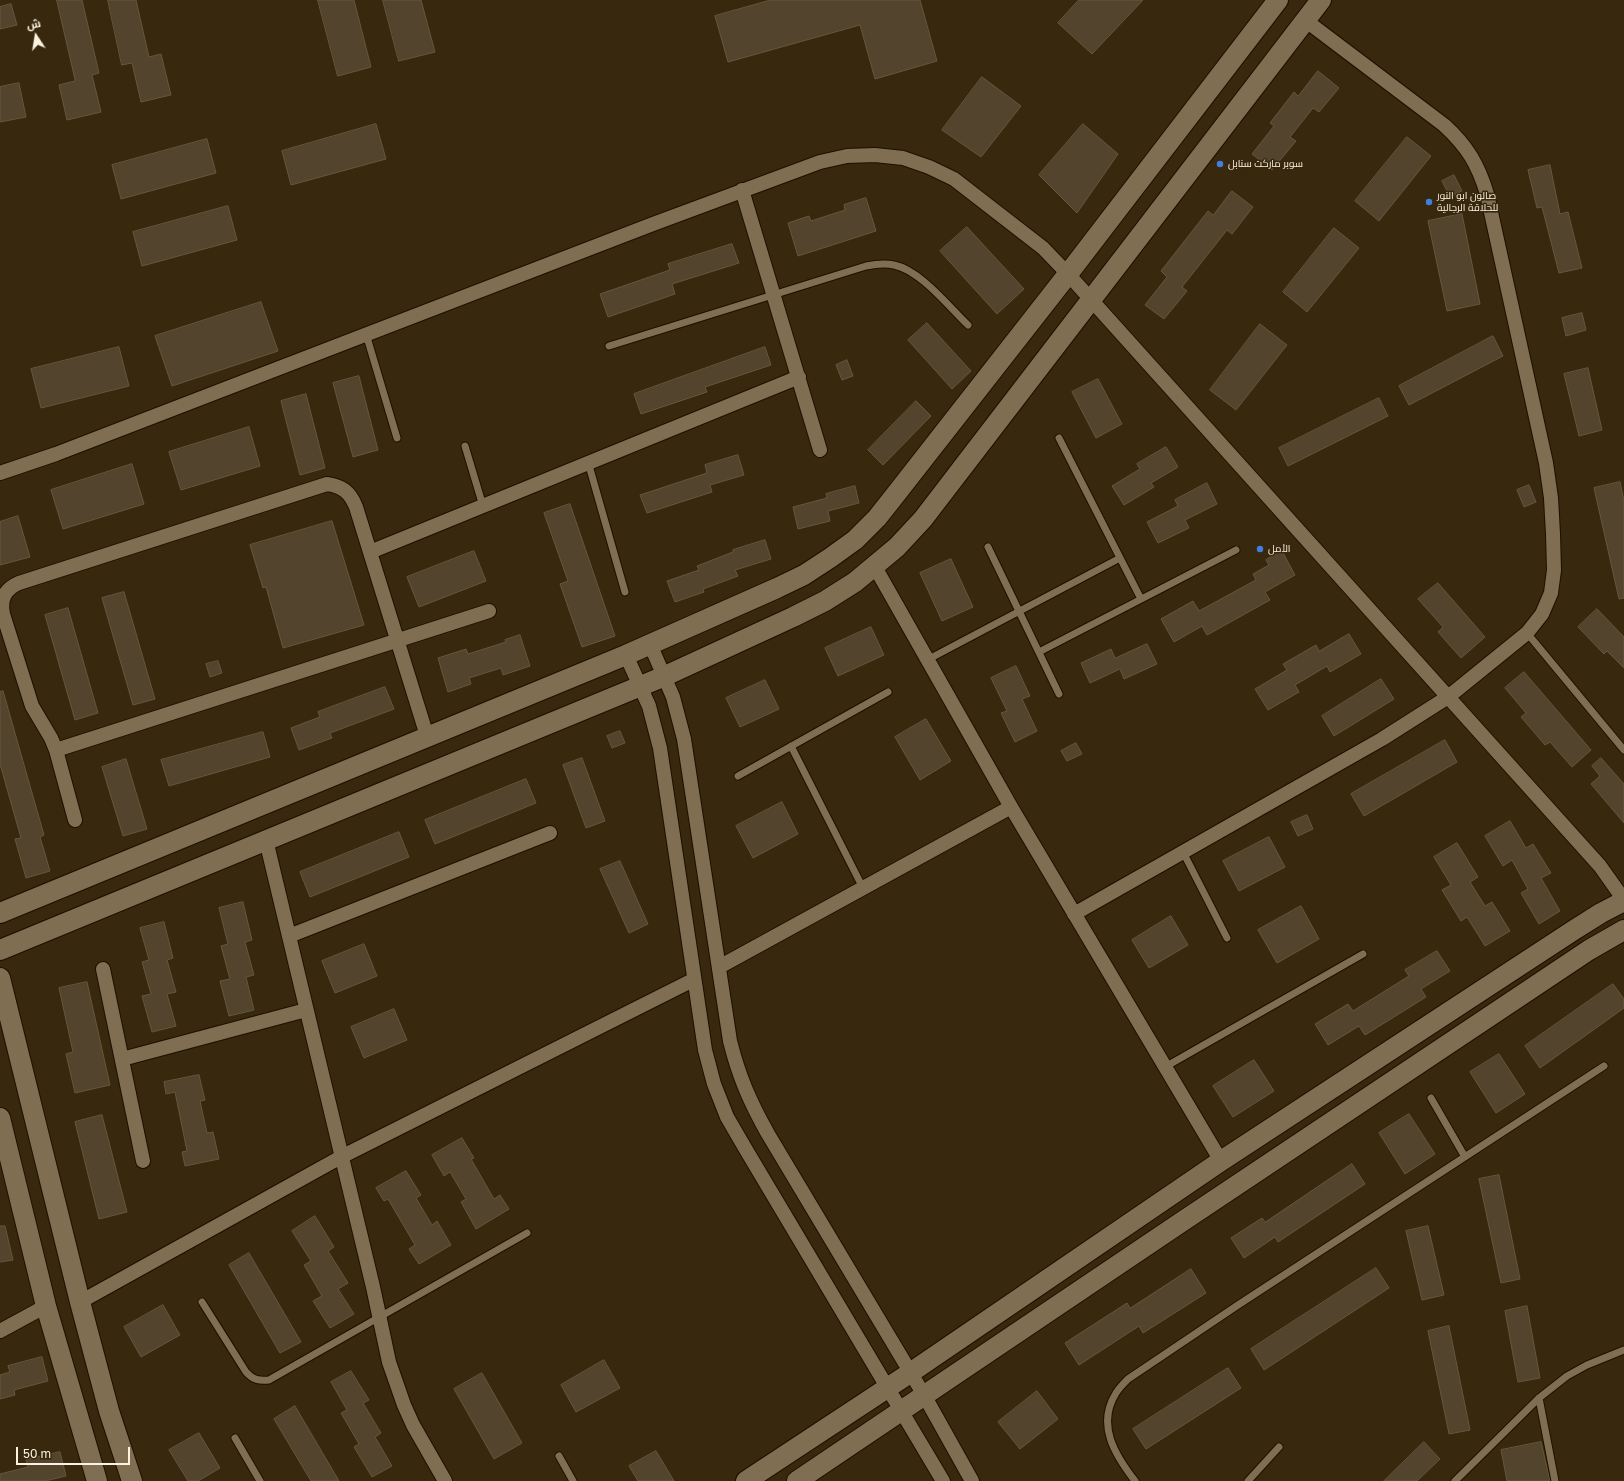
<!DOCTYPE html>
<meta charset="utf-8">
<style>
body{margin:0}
#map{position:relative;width:1624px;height:1481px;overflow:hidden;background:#37280e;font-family:"Golos Text",Cairo,sans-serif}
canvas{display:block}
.north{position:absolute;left:16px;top:16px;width:40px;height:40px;-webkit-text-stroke:3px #37280e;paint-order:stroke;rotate:348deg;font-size:11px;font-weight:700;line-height:16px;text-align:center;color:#fbf2e2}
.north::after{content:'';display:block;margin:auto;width:14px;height:18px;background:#fbf2e2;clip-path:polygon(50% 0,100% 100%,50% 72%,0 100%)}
.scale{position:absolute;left:16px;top:1447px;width:114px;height:18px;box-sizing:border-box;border:2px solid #fbf2e2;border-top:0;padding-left:5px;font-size:12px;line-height:14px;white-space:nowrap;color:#fbf2e2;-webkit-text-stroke:3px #37280e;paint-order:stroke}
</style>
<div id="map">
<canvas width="1624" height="1481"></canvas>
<div class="north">ش</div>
<div class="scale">50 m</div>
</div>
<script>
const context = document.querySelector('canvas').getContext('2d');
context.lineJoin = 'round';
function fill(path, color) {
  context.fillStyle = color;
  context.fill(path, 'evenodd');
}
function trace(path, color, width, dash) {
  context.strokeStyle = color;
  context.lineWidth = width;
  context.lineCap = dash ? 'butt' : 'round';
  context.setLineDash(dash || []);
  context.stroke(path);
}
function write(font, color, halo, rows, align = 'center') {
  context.font = font + ' "Golos Text",Cairo,sans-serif';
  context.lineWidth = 3;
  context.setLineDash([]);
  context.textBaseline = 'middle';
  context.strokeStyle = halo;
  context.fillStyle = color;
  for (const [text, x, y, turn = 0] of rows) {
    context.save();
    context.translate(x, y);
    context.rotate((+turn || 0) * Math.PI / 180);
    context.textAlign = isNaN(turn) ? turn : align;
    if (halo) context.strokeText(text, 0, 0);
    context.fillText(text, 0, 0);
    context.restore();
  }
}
const building = new Path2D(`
 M57 0H82L99 73 92 75 101 112 67 120 59 85 75 81Z
 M108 0H136L149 57 161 54 171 95 141 102 132 63 122 65Z
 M318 0H354L371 67 338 76Z
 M383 0H421L435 52 399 61Z
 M771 0H920L937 61 875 79 860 25 728 62 715 16Z
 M1079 0H1143L1092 54 1058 23Z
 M11 4 17 25 0 29V7Z
 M1318 71 1339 88 1319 112 1313 108 1290 137 1296 141 1272 170 1252 154 1274 126 1270 123 1294 92 1298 96Z
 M982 77 1021 106 981 157 942 130Z
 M19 83 26 117 0 122V87Z
 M376 124 386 159 291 185 282 151Z
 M1083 124 1118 154 1077 213 1039 175Z
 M1407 137 1431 156 1379 221 1355 201Z
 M207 139 216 173 121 199 112 165Z
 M1550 165 1560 214 1568 212 1582 268 1559 273 1542 207 1537 208 1528 170Z
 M1454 175 1462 191 1450 197 1442 181Z
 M1232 191 1253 207 1232 234 1227 230 1182 287 1187 291 1164 319 1145 305 1167 277 1161 271 1208 211 1213 215Z
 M866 198 876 231 798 256 788 223 809 216 811 221 845 210 844 205Z
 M228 206 237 240 142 266 133 232Z
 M1462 214 1480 304 1447 311 1428 221Z
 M967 227 1024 289 997 314 940 251Z
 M1334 228 1359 248 1307 312 1283 292Z
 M732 244 739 263 672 284 675 294 608 317 600 294 670 270 668 264Z
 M261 302 278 351 172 386 155 336Z
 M1582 313 1586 330 1566 336 1562 318Z
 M927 323 971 371 952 389 908 340Z
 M1260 324 1287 345 1236 410 1210 390Z
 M1493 336 1503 356 1409 405 1399 386Z
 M119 347 129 386 41 408 31 369Z
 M765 347 771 365 705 387 707 392 641 414 634 394Z
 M847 360 853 376 842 380 836 365Z
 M1588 368 1602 430 1579 436 1564 374Z
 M359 376 378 450 353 457 333 383Z
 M1098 379 1122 424 1096 438 1072 392Z
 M306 394 325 468 300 475 281 401Z
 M1379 398 1388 416 1288 466 1279 448Z
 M916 401 931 416 883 465 868 450Z
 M249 427 260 466 181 490 169 452Z
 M1166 447 1178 467 1151 483 1154 487 1124 505 1112 486 1140 469 1137 464Z
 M738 455 744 475 710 485 712 492 647 513 640 495 707 473 705 465Z
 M132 464 144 504 63 529 51 490Z
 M1620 482 1624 501V598L1619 599 1594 488Z
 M1207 483 1217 504 1185 520 1189 528 1158 543 1147 522 1178 506 1175 500Z
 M1529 485 1536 502 1524 507 1517 490Z
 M855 486 859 503 828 511 830 521 798 529 793 507 827 498 826 494Z
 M570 504 615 636 582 647 560 584 568 581 544 513Z
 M18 516 30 557 0 565V522Z
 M332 521 364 625 283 648 266 587 263 588 250 545Z
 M765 540 771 559 735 570 738 576 703 589 704 592 675 602 667 581 699 570 697 566 733 552V550Z
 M474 551 486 581 419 607 407 577Z
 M1282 551 1295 575 1265 592 1270 600 1207 635 1202 626 1174 642 1161 619 1193 601 1199 611 1256 580 1253 574 1269 565 1266 560Z
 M951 559 973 607 942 621 920 573Z
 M1438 583 1485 637 1461 658 1438 632 1443 627 1418 599Z
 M124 592 155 699 133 705 102 598Z
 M68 608 98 713 75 720 45 615Z
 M1597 609 1624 637V668L1607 651 1604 654 1578 627Z
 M871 627 884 655 838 676 825 648Z
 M1349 634 1361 654 1330 672 1327 666 1295 685 1299 692 1268 710 1255 689 1287 670 1283 664 1316 645 1319 651Z
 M520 635 530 666 503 675 501 668 469 678 471 684 448 692 438 658 466 649 468 654 506 642 505 640Z
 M1147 644 1157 664 1124 679 1120 669 1090 683 1081 663 1111 649 1115 658Z
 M218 661 222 673 210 677 206 664Z
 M1016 666 1030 696 1022 699 1037 731 1015 742 1001 713 1007 711 991 678Z
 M1524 672 1591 750 1572 767 1550 742 1545 745 1521 717 1526 713 1505 688Z
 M1381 679 1394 699 1334 736 1322 716Z
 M765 680 779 709 740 727 726 698Z
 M385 687 394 709 330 733 332 738 299 750 291 728 320 717 318 712Z
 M3 691 44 835 40 837 50 871 26 878 15 839 21 838 0 764V692Z
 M926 719 951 761 920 780 895 737Z
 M620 731 625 743 612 748 607 736Z
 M263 732 270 757 169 786 161 760Z
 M1445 740 1457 762 1364 816 1351 794Z
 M1076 743 1082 754 1067 761 1061 751Z
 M582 758 605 821 586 828 563 765Z
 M1601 758 1624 784V823L1591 784 1600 776 1592 766Z
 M126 759 147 829 123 836 102 767Z
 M526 779 536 803 435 844 425 820Z
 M782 802 798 834 753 858 736 826Z
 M1307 815 1313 829 1298 836 1291 822Z
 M1510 821 1526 848 1533 844 1551 873 1541 878 1560 911 1539 924 1521 893 1528 889 1512 860 1503 866 1485 836Z
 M399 832 409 857 310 897 300 872Z
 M1269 837 1285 867 1239 891 1223 861Z
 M1457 843 1478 877 1470 882 1485 906 1492 902 1510 931 1485 946 1467 917 1461 921 1442 890 1451 885 1434 857Z
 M620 861 648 924 629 933 600 869Z
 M243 902 252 940 245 942 254 975 246 977 254 1010 229 1016 220 981 230 979 221 946 228 944 219 908Z
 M1301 906 1319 939 1277 963 1258 930Z
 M1171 916 1188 945 1149 968 1132 940Z
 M164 922 173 958 167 960 176 992 167 994 176 1026 152 1032 142 996 151 994 142 962 149 960 140 928Z
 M364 944 377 976 335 993 322 961Z
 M1437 951 1450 971 1421 989 1426 997 1365 1035 1359 1026 1328 1045 1315 1024 1348 1004 1353 1011 1409 976 1405 970Z
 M87 982 110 1085 75 1093 66 1054 73 1052 59 988Z
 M1613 984 1624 999V1008L1540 1068 1525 1046Z
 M394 1009 407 1040 364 1058 351 1027Z
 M1499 1054 1525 1094 1496 1113 1470 1072Z
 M1254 1060 1274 1091 1233 1117 1213 1086Z
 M199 1075 205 1100 200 1101 207 1133 213 1132 219 1159 185 1166 182 1152 187 1151 175 1092 166 1094 164 1082Z
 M1409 1114 1435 1154 1405 1174 1379 1133Z
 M102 1115 127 1212 99 1219 75 1122Z
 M462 1138 474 1158 471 1159 494 1199 500 1195 509 1209 476 1229 461 1202 466 1199 450 1172 444 1176 432 1155Z
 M1352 1164 1365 1184 1278 1242 1275 1237 1244 1258 1231 1238 1262 1218 1265 1222Z
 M406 1171 421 1195 416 1198 432 1225 437 1221 451 1245 419 1264 409 1249 415 1245 388 1199 384 1201 376 1188Z
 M1499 1175 1520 1279 1501 1283 1479 1179Z
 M315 1216 334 1247 328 1251 348 1283 338 1289 354 1314 330 1328 313 1301 322 1296 304 1265 311 1261 292 1231Z
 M0 1226H5L13 1260 0 1262Z
 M1428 1226 1444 1295 1422 1300 1406 1231Z
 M249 1253 301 1342 280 1353 229 1265Z
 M1376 1268 1389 1288 1264 1370 1251 1349Z
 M1191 1269 1206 1293 1143 1333 1139 1326 1079 1365 1065 1343 1127 1303 1130 1308Z
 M163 1305 180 1335 141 1357 124 1327Z
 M1527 1306 1540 1378 1518 1382 1505 1311Z
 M1449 1326 1470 1430 1449 1434 1428 1331Z
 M42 1357 48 1381 14 1390 15 1395 0 1399V1375L10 1372 8 1366Z
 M604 1360 620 1388 576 1412 561 1385Z
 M1228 1368 1241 1388 1146 1449 1133 1429Z
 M351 1371 369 1400 363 1403 381 1433 375 1437 392 1466 372 1477 354 1447 359 1444 341 1413 347 1410 331 1382Z
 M482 1373 522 1443 494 1459 454 1389Z
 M1037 1391 1058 1419 1020 1449 998 1422Z
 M295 1406 339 1481H311L274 1419Z
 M199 1433 220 1468 198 1481H188L169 1450Z
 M1424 1442 1440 1459 1417 1481H1384Z
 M1541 1442 1550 1481H1507L1501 1450Z
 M656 1451 674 1481H638L629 1466Z
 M60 1452 66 1476 45 1481H0V1474L28 1467 26 1460Z`);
const lane = new Path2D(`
 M366 334 397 438
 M609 346 866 266C876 264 885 263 894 265 920 270 949 307 968 325
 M1059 438 1141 599
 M465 446 483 506
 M588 462 625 592
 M988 547 1059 694
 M1527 633 1624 750
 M1039 652 1236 550
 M927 660 1120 558
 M791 746 863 888
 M738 776 888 692
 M1183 852 1227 938
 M1165 1067 1363 954
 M1431 1098 1465 1157
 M202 1302 246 1372C253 1380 259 1381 269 1380L527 1233
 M1539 1398 1555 1481
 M235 1438 260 1481
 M559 1456 573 1481
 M1135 1481C1115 1455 1096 1425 1116 1393 1119 1388 1124 1383 1128 1379L1238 1305 1604 1066
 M1248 1481 1279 1447
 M1455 1481 1539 1398 1567 1376 1587 1365 1624 1350`);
const street = new Path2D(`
 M742 190 820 450
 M0 473 56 454 653 224 820 162 847 156 875 155 903 158 929 167 954 179 1043 248 1068 274 1600 866 1624 900
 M370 552 799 377
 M875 567 1011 807 1221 1161
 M650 644 673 697 684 739 730 1041C739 1077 750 1102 768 1134L924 1395 972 1481
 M626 655 649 706 660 748 705 1050 714 1084 727 1117 745 1148 943 1481
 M56 750 489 611
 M75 820 56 750 51 738 32 706 3 614C0 599 5 589 19 583L327 484C342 486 350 492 356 507L427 736
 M266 840 373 1287 389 1362 404 1405 413 1425 445 1481
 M1074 914 1382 739 1448 697 1527 633 1542 614 1551 593 1554 570 1553 534 1551 498 1546 463 1487 194C1478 164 1467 146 1444 125L1305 20
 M289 936 550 833
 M719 967 1011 807
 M103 969 143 1161
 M122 1059 306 1010
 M80 1302 341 1157 693 980
 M0 1331 46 1306`);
const secondary = new Path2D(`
 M0 913 626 655 777 588 804 575 830 558 855 540 877 518 896 494 1068 274 1278 0
 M0 950 665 676 793 617 825 601 855 582 897 547 923 519 1321 0
 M0 978 80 1302 109 1411 132 1481
 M0 1118 46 1306 97 1481
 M746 1481 910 1373 1221 1161 1574 930 1601 913 1624 901
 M797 1481 1183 1221 1589 950 1624 930`);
const markers = [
 [1220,164,4,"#3f7fe0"],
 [1429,202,4,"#3f7fe0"],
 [1260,549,4,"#3f7fe0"]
];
const poiNames = [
 ["سوبر ماركت سنابل",1228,164],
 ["صالون ابو النور",1437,196],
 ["للحلاقة الرجالية",1437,208],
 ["الأمل",1268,549]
];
fill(building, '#52442d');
trace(building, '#67573c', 1);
trace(lane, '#1e1000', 9);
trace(street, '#1e1000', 16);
trace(secondary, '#1e1000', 22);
trace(lane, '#7f6e52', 7);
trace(street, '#7f6e52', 14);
trace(secondary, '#7f6e52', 20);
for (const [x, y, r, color] of markers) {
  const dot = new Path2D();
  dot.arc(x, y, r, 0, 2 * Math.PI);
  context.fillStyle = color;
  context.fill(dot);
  trace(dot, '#37280e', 1.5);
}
write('10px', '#fbf2e2', '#37280e', poiNames, 'left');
</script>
